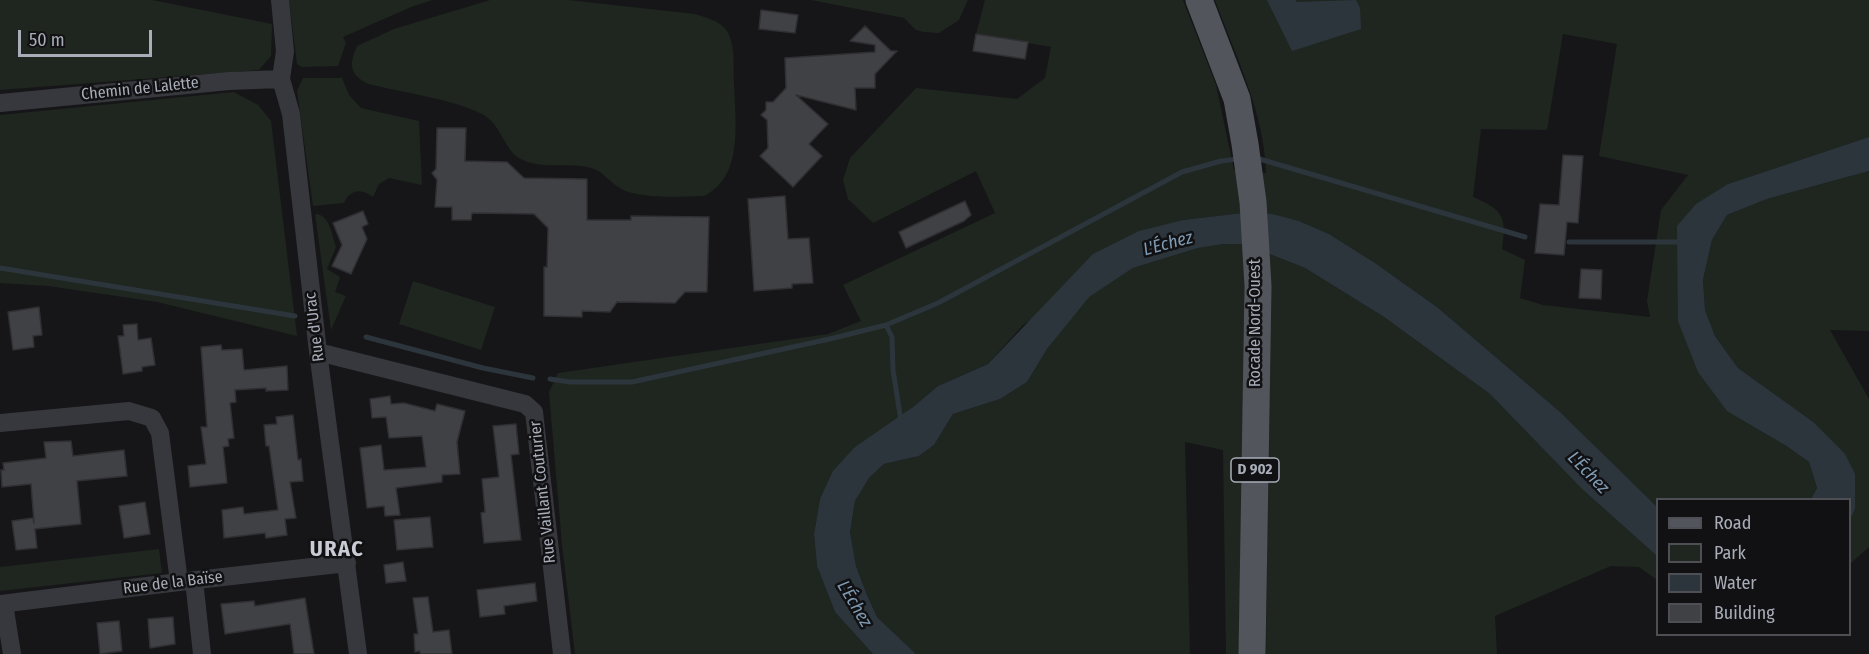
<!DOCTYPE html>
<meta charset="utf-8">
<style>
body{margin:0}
#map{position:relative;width:1869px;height:654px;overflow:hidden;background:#161618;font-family:"Fira Sans Condensed",sans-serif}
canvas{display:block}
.legend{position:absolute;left:1656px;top:498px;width:195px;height:138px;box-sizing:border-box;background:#111113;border:2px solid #4d4f55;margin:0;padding:8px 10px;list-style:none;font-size:18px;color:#a8adb8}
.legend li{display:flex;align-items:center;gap:12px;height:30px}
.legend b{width:30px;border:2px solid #4d4f55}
.scale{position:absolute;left:18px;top:30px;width:134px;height:27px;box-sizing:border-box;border:3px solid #a8adb8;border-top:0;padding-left:8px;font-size:18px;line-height:21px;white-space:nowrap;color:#a8adb8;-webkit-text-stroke:4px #111113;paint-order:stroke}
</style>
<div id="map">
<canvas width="1869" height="654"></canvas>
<ul class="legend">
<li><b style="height:8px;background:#53555c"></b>Road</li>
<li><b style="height:16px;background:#1e261f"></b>Park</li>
<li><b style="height:16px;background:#2c353c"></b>Water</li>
<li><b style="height:16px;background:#404145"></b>Building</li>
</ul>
<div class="scale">50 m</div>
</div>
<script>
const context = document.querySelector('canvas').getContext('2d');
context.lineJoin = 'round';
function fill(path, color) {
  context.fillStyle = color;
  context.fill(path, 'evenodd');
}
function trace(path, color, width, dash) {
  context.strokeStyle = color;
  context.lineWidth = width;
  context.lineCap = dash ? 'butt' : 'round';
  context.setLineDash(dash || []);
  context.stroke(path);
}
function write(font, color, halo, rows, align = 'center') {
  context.font = font + ' "Fira Sans Condensed",sans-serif';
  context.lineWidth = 5;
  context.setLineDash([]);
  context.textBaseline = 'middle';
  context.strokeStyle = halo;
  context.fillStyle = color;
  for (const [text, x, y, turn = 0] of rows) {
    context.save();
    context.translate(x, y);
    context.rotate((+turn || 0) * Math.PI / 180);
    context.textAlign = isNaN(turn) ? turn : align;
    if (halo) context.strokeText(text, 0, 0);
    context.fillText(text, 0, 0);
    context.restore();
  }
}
const green = new Path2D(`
 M0 0H152L272 24 271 56 259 70 0 90Z
 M289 0H433L411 7 343 37 346 43 338 66 302 67 297 64Z
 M490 0H568L695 14C707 18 719 20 727 31 736 46 733 67 734 84 735 117 743 169 712 191 708 194 706 196 700 196 680 197 637 199 620 188 609 182 603 171 591 168 568 161 542 171 519 158 504 149 501 124 482 114 452 99 401 92 368 84 349 74 349 64 357 46L394 29Z
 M811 0H968L959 20 939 33 924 32 916 30 904 18Z
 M985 0H1183L1216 85 1234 170 1266 173C1265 115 1235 54 1215 0H1869V137L1728 184 1678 321 1785 445 1809 462 1817 488 1811 499 1658 500 1657 508 1559 411 1437 307 1375 263 1329 234 1299 221 1242 213 1183 220 1023 325 988 364 938 386 913 407 820 499 814 534 817 566 835 612 873 654H575L562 545 549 392 558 373 828 334 861 321 843 285 995 213 976 171 873 223 848 199 843 180 850 158 916 88 1017 99 1045 78 1051 47 976 34ZM1563 34 1617 44 1599 156 1688 175 1661 210 1647 301 1650 317 1543 305 1520 298 1525 260 1502 249C1507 216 1503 210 1473 197L1481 129 1547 130Z
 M303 78H342L349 95 361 108 419 121 422 185 389 178 379 184 373 197C362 188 350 189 344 203L313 206 297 91Z
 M234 92 258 105 271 121 297 336 157 302 48 286 0 283V115Z
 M1869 171V331L1830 330 1869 399V547L1850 564V520L1855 509 1812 421 1738 368 1715 336 1705 310 1703 280 1712 240 1727 215 1767 199Z
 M315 214C330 214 332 236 336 247L327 269 340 277 335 292 346 296 331 330Z
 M1224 244H1244L1245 322 1239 654H1226L1223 450 1185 442 1190 654H916L877 617 867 595 856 566 850 532 855 501 869 478 884 464 919 456 934 445 953 414 1000 399 1027 382 1047 349 1088 297 1133 268 1198 248Z
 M1269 254 1305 268 1384 317 1490 394 1582 489 1657 556V580L1639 567 1611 566 1495 616 1497 654H1266Z
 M413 281 495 307 481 350 399 324Z
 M159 549 162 573 0 591V567Z`);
const water = new Path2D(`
 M1267 0H1296V2L1356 0 1360 8 1361 29 1292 51Z
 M1869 137V171L1767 199 1727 215 1712 240 1703 280 1705 310 1715 336 1738 368 1812 421 1845 454 1855 474V509L1850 520V500L1811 499 1817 488 1809 462 1785 445 1727 411 1698 372 1678 321 1677 226 1696 204 1728 184Z
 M1242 213 1272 214 1299 221 1329 234 1375 263 1437 307 1559 411 1658 508 1657 556 1582 489 1490 394 1384 317 1305 268 1244 244H1224L1198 248 1133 268 1089 297 1047 349 1027 382 1000 399 953 414 934 445 919 456 884 464 869 478 855 501 850 532 856 566 867 595 877 617 916 654H873L835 612 817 566 814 534 820 499 833 471 855 447 913 407 938 386 988 364 1093 254 1139 231 1183 220Z`);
const stream = new Path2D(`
 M1256 158 1525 237
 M1569 242H1681
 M0 268 295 316
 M886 325 892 337 893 370 901 421
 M366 337 483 368 533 378
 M550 379 570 382H632L834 338 886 325 938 303 1182 172 1221 161 1238 159`);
const building = new Path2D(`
 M761 10 798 15 795 33 759 29Z
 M865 26 891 51H897L875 74V88H855L856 110 796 95 828 124 809 144 822 156 793 187 760 156 768 148 767 120 761 115 766 110V102H773L786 88 785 58 875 52V45L850 41Z
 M976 34 1028 42 1025 59 973 51Z
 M437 128H466L465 161 507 162 524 178 587 179V220H631V216L709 217 707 292H685L675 303 617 302 610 312 582 311V317L544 316V267H547L548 228 534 214 472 213 471 220H452V207H435L437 180 432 173 436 169Z
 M1563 155 1583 156 1578 223 1567 222 1564 255 1535 253 1540 204 1559 205Z
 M785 196 788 239 809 238 813 283 792 284V288L754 291 748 199Z
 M965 201 971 215 964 221 906 248 899 232Z
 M363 211 368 224 362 227 367 239 351 274 332 266 342 245 333 223Z
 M1581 269 1602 270 1601 299 1579 298Z
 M39 307 42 335 33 336 34 347 13 350 8 312Z
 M137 324 138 340 151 338 155 365 142 367V371L123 374 118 336H124L123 325Z
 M221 345 222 350 242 349 244 370 287 366 288 390 266 391V388L235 390 236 402 230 403 234 438 228 439 229 446 223 447 227 483 190 487 188 466 206 464 201 427H207L201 347Z
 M390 396 391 404 404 403 435 411 437 404 465 411 457 442 460 474 442 475V482L396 488 400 515 385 516 384 506 367 508 360 448 381 445 384 470 426 467 422 436 389 438 386 417 372 418 370 399Z
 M293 415 298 460 301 459 303 481 290 482 296 518 285 519 287 535 266 538 265 533 224 538 222 510 243 507 244 514 278 510 269 446H266L264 425 277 424 276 417Z
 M516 424 519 454 511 455 521 540 484 543 481 513 485 512 482 479 499 477 493 426Z
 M71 441 73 456 124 450 127 476 77 481 81 524 35 529 37 548 16 550 12 521 33 518 34 523 31 484 2 487 1 470H4L3 463 46 458 44 442Z
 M145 502 150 534 124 538 119 506Z
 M430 517 433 547 397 550 394 520Z
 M403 562 406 581 386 583 384 565Z
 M535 583 537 601 504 606 505 614 480 617 477 590Z
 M428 597 433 632 449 630 452 654H420V651L415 652 414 634H418L413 598Z
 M305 598 314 654H294L290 624 225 634 221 604 254 601 255 606Z
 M173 617 175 644 150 648 148 619Z
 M119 621 122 651 100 654 97 623Z`);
const street = new Path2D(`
 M280 0 285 51 281 79 291 114 318 352 358 654
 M0 103 229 81 281 79
 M318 352 525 404 534 412 562 654
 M0 423 129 411 152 418 160 433 179 582
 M194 580 202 654
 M0 604 179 582 347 563
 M4 604 12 654`);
const primary = new Path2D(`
 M1199 0 1237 99 1245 144 1253 202 1258 286 1252 654`);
const shields = [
 [1255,470,48]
];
const shieldNames = [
 ["D 902",1255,470]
];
const streetNames = [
 ["Chemin de Lalette",140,89,-6],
 ["Rocade Nord-Ouest",1256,323,-90],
 ["Rue d'Urac",315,327,-97],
 ["Rue Vaillant Couturier",543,492,-96],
 ["Rue de la Baïse",173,583,-7]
];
const waterNames = [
 ["L'Échez",1168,244,-15],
 ["L'Échez",1588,473,46],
 ["L'Échez",854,604,59]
];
const districtNames = [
 ["URAC",337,550]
];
fill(green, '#1e261f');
fill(water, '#2c353c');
trace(stream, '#2c353c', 5);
fill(building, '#404145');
trace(building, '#303034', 1.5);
trace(street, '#37383d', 18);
trace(primary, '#53555c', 27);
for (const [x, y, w] of shields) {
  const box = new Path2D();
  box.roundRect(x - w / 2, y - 12, w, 24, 4.5);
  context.fillStyle = '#111113';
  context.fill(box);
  trace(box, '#a8adb8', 1.5);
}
write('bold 15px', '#a8adb8', null, shieldNames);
write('16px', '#a8adb8', '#111113', streetNames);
write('italic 18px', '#7f9bb3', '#111113', waterNames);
context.letterSpacing = '1.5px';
write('bold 22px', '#c9ccd4', '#111113', districtNames);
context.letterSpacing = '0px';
</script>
